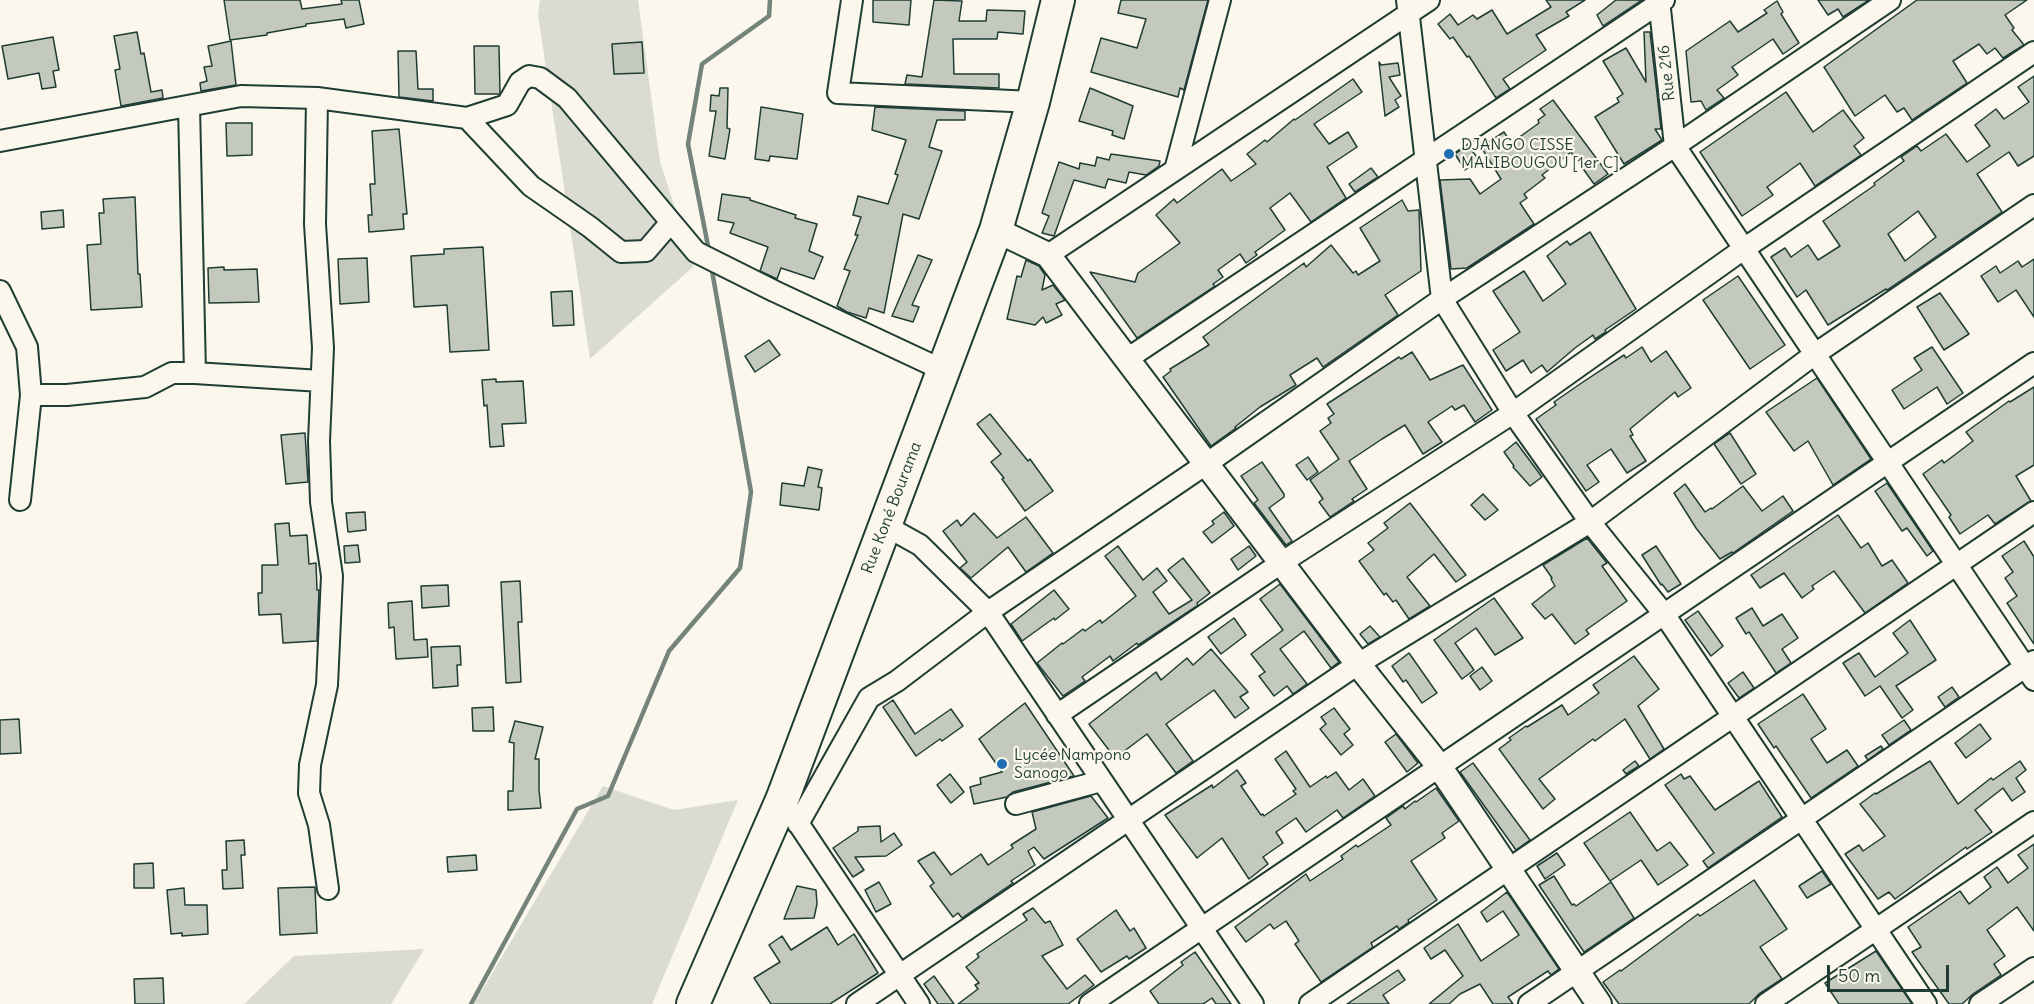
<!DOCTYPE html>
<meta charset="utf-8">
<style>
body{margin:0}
#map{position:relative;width:2034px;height:1004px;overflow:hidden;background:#fbf7ec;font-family:Delius,sans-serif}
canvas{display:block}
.scale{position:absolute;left:1827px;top:965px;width:122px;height:27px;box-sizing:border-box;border:3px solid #1f3d34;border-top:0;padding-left:8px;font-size:18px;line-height:21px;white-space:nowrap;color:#1f3d34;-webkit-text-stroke:4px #fbf7ec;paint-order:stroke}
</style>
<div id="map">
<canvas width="2034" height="1004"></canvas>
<div class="scale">50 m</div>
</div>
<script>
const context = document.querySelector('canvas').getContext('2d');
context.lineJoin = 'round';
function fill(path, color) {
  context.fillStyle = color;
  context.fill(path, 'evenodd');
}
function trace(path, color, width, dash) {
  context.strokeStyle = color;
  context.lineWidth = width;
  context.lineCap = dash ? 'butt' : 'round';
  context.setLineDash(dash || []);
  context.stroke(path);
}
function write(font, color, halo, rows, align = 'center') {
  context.font = font + ' Delius,sans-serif';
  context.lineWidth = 4.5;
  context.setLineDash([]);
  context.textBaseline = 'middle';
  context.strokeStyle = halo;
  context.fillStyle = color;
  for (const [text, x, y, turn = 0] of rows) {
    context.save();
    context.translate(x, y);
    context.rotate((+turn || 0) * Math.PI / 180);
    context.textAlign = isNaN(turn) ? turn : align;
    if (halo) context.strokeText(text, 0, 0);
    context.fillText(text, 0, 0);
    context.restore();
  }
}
const green = new Path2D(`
 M540 0H638L660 162 694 266 590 359 538 15Z
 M603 786 674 810 738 800 652 1004H474Z
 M424 949 391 1004H244L294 956Z`);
const stream = new Path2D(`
 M709 251 688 144 702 64 769 16 770 0
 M471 1004 577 809 608 796 669 651 740 568 751 492 711 265`);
const building = new Path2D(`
 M224 0H300L302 9 342 4 341 0H359L364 24 346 28 344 19 306 24V26L267 33V35L230 40Z
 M873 0H911L909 25 873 22Z
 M934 0 962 1 959 21H986L987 10 1025 11 1023 34 998 32 997 39H953L954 74H999V88L905 84 907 75 922 77Z
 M1121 0H1208L1184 90 1180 88 1178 97 1091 72 1101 38 1137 48 1146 19 1118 13Z
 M1546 0H1585L1566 12 1569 16 1536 35 1546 50 1503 79 1510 89 1496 98 1469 56 1467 57 1453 37 1450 39 1438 24 1450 14 1458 25 1473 15 1477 19 1492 10 1507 34 1551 7Z
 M1616 0H1642L1603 26 1597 15Z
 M1818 0H1869L1843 17 1838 9 1828 15Z
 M1917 0H2027L2005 15 2014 28 2012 30 2024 45 2003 58 1995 48 1987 54 1979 44 1953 61 1967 83 1912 120 1904 108 1897 112 1885 95 1855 116 1824 67Z
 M1777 1 1783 12 1781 14 1799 43 1783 54 1773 39 1732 67 1738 75 1717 90 1724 98 1706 110 1701 101 1691 102 1686 51 1730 21 1738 32 1767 13 1764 10Z
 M137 32 141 54 144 53 151 92 162 90 163 98 121 106 115 70 120 69 114 36Z
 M1644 32H1650L1661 129H1655L1662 140 1624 164 1595 117 1619 102 1617 98 1623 94 1603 61 1626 48 1646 82Z
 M53 37 59 70 53 71 56 87 42 89 39 73 8 79 2 46Z
 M231 41 236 85 201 91 200 83 207 81 204 67 212 66 208 46Z
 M642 42 644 73 614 74 612 44Z
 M474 46H499L500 94H475Z
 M398 51H416L418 89H433V101L399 97Z
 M1379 62 1381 65 1398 63 1400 75 1389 77 1401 96 1395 100 1399 107 1385 116Z
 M2034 76V156L2018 166 2009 152 1977 174 2002 212 1887 290 1886 289 1828 325 1806 290 1797 297 1771 257 1785 248 1791 257 1808 245 1818 260 1840 246 1823 221 1875 185 1874 183 1904 161 1901 157 1917 146 1921 151 1946 134 1967 162 1990 146 1975 125 1996 109 2004 119 2029 102 2018 87ZM1918 211 1936 237 1905 261 1888 234Z
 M1353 79 1362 92 1314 124 1329 144 1348 132 1357 147 1327 167 1346 198 1311 222 1290 193 1270 208 1285 230 1255 252 1257 255 1246 263 1240 254 1218 270 1223 277 1213 284 1215 286 1137 338 1090 272 1135 282 1138 273 1180 243 1156 215 1174 199 1177 203 1222 169 1231 181 1256 164 1247 154 1265 140 1267 142 1294 119 1295 120Z
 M720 88H728L727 128 730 129 725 159 709 156 716 111H710L711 95 719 96Z
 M1090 88 1133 106 1124 139 1112 135 1113 131 1079 121Z
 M1786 92 1813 132 1843 110 1864 138 1854 146 1861 155 1815 186 1800 163 1767 187 1773 195 1742 216 1700 152Z
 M1553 100 1608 174 1594 184 1571 152 1542 175 1545 178 1524 194 1527 198 1520 203 1534 224 1467 268 1451 269 1440 180 1470 179 1480 194 1501 179 1481 147 1504 132 1510 141 1513 139 1514 141 1539 123 1538 120 1545 115 1540 109Z
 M761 107 803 114 797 159 770 156 769 161 755 159Z
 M875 107 965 111V120H937L929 147 942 151 919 219 903 214 884 313 869 308 866 318 847 312 837 306 850 271 844 269 858 235H855L861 217 853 215 858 196 888 204 898 175 895 174 906 140 872 130Z
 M226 123H252V155L227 156Z
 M399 129 407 214H403L404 229 369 232 368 215H372L370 184H375L372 131Z
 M1468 145 1479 160 1465 170 1455 154Z
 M1111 154 1160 161 1159 166 1146 175 1129 172 1126 183 1108 179 1105 188 1074 180 1054 236 1042 233 1049 216 1042 213 1059 162 1079 169 1080 163 1095 166 1097 157 1109 160Z
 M1371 168 1378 177 1355 192 1349 184Z
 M722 194 750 198V200L796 215 795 218 817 224 809 251 823 257 814 279 781 268 777 279 760 271 768 247 730 233 734 223 718 220Z
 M135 197 138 274H140L142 307 91 310 87 245 101 244 99 213H104L103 199Z
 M1402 200 1408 211 1419 210 1421 271 1385 295 1398 315 1323 367 1317 358 1290 375 1296 385 1260 407 1235 427 1236 428 1211 446 1163 377 1171 371 1170 369 1209 345 1203 337 1304 263 1306 267 1331 245 1353 273 1356 271 1358 275 1380 261 1360 228Z
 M63 210 64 227 42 229 41 212Z
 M1590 232 1636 309 1605 330 1606 332 1595 339 1593 335 1575 348 1547 372 1542 365 1531 373 1523 360 1506 371 1493 350 1520 332 1493 291 1524 271 1543 301 1566 284 1547 256 1567 241 1570 245Z
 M483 247 489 350 450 352 447 305 414 307 411 256 444 254V249Z
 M918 255 932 260 912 305 919 307 913 322 892 316Z
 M367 258 369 302 340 304 338 259Z
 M2034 259V317L2016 290 1998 302 1981 276 1996 266 2000 273 2018 261 2022 267Z
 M1026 260 1039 266 1045 275 1042 290 1053 285 1065 300 1056 304 1062 315 1046 323 1043 317 1035 325 1007 319 1017 276 1021 277Z
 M224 267V270L257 269 259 302 209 303 208 268Z
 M1738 276 1785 345 1750 369 1703 300Z
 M572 291 574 325 553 326 551 292Z
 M1940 293 1969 334 1944 350 1917 307Z
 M769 340 780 355 755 372 745 356Z
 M1642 347 1651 362 1666 351 1691 388 1678 397 1675 392 1630 429 1633 435 1630 436 1646 461 1627 473 1611 449 1587 465 1599 482 1586 491 1536 419 1556 405 1554 402 1583 382 1624 355 1626 358Z
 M1932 347 1963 393 1947 404 1937 387 1904 409 1892 390 1922 370 1914 358Z
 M1412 352 1430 380 1463 365 1492 410 1475 422 1464 405 1455 410 1452 406 1428 422 1442 442 1423 454 1405 425 1382 439 1349 461 1367 489 1352 499 1354 501 1330 517 1319 502 1323 499 1310 480 1339 459 1320 431 1331 423 1328 418 1334 414 1327 404 1399 357 1401 359Z
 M1817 378 1871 459 1833 485 1808 441 1794 451 1766 412Z
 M496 379V382L523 381 526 423 502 424 504 446 490 447 487 405 484 406 482 380Z
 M2034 387V465L2016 476 2031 501 1995 524 1988 515 1960 534 1949 517 1951 515 1923 474 1942 460 1944 463 1973 441 1966 432 2009 401 2010 402Z
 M990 414 1028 461 1030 459 1053 491 1025 511 1002 479 1004 478 991 462 1001 454 977 424Z
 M305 433 308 482 286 484 281 435Z
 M1730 433 1756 474 1741 484 1714 444Z
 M1516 442 1542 477 1530 486 1513 467 1514 466 1504 452Z
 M1308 457 1318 472 1307 480 1296 465Z
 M1262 462 1284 494V497L1269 508 1292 541 1286 545 1254 503 1258 500 1241 476Z
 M808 467 822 470 818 487 822 488 819 510 780 505 782 483 804 486Z
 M1887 483 1933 551 1927 556 1907 528 1902 531 1875 491Z
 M1685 484 1705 512 1711 508 1712 509 1743 486 1762 511 1783 496 1793 511 1733 553 1732 552 1720 559 1696 528 1674 493Z
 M1483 494 1498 510 1485 520 1471 505Z
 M1410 503 1466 575 1456 582 1434 554 1407 577 1430 606 1409 619 1396 600 1393 602 1386 593 1384 595 1359 561 1374 550 1368 543 1388 528 1384 523Z
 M365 512 366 530 348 532 346 513Z
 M1224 512 1234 526 1212 543 1203 532 1214 524 1212 521Z
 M974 513 997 538 1026 517 1053 553 1026 572 1008 547 971 578 960 568 967 562 943 531 957 520 961 526Z
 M1838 515 1861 548 1868 543 1882 566 1892 560 1908 583 1865 613 1834 571 1812 586 1814 589 1802 598 1784 573 1760 588 1751 575Z
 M289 523 290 536 307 535 309 564 316 563 317 590H319L317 641 283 643 281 614 259 615 258 593H262V565H278L275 524Z
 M1587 538 1607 563 1602 566 1627 601 1586 630 1589 634 1575 644 1552 614 1545 619 1532 604 1555 586 1551 579 1552 578 1543 565Z
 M2024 541 2034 557V644L2007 603 2017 596 2005 578 2013 572 2002 556Z
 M358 545 360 562 345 563 344 546Z
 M1118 546 1143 580 1157 568 1167 581 1153 592 1169 614 1192 600 1168 570 1183 558 1210 593 1197 603 1198 605 1138 645 1137 643 1113 661 1110 656 1082 677 1085 681 1063 696 1037 663 1062 643 1063 644 1083 629 1085 631 1100 620 1102 623 1136 596 1105 556Z
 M1249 546 1256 556 1238 570 1231 559Z
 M1656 546 1681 584 1668 592 1662 584 1661 585 1642 555Z
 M520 581 522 622H518L521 682 506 683 501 582Z
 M1280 584 1339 662 1331 668 1304 631 1280 649 1307 684 1293 694 1287 686 1274 696 1259 676 1265 672 1251 654 1283 630 1260 599Z
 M448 585 449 606 422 608 421 586Z
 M1054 590 1069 609 1055 620 1054 618 1022 641 1011 624Z
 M1494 598 1523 638 1495 655 1476 628 1455 643 1474 670 1462 679 1434 640Z
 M412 601 414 640 427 639 428 657 396 659 394 627 389 628 388 603Z
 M1752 608 1763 626 1782 614 1798 638 1782 649 1791 663 1776 673 1749 632 1746 634 1736 618Z
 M1698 611 1723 646 1711 656 1685 620Z
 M1234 618 1246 635 1221 654 1208 637Z
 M1910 620 1936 660 1896 686 1913 710 1902 718 1880 686 1865 696 1843 663 1859 653 1875 677 1908 653 1893 633Z
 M1370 626 1380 637 1368 644 1360 634Z
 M460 646 461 665H457L458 686 433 688 431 647Z
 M1211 649 1248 692 1240 697 1249 708 1235 718 1214 690 1166 724 1193 761 1176 773 1147 734 1115 758 1089 724 1156 672 1161 680 1187 658 1193 665Z
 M1409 653 1437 693 1422 703 1406 680 1403 682 1392 666Z
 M1634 656 1659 689 1638 706 1664 749 1650 759 1625 719 1595 741 1593 739 1539 779 1555 799 1543 809 1499 749 1511 740 1509 738 1526 726 1527 727 1562 705 1568 715 1599 693 1593 685Z
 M1482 667 1492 681 1480 690 1470 676Z
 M1743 672 1754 688 1739 698 1728 683Z
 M1952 687 1959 697 1945 707 1938 697Z
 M1803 694 1826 729 1811 739 1827 763 1847 750 1858 766 1811 798 1776 746 1774 748 1758 724Z
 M893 700 915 734 951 709 963 726 942 741 940 739 916 756 883 707Z
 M1025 703 1074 776 1013 792 1007 797 974 804 970 787 981 784 980 778 1002 772 979 739Z
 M493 707 494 731H473L472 708Z
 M1334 708 1350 729 1344 734 1353 745 1341 755 1320 729 1326 724 1321 717Z
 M19 719 21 753 0 754V720Z
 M1904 720 1911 730 1889 745 1882 735Z
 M515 721 543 727 535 759H539V790L541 808 508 810V791H513L514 743 509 742Z
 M1980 724 1991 739 1966 758 1955 743Z
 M1396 734 1418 763 1407 772 1385 742Z
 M1881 746 1883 749 1868 760 1865 756Z
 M1286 751 1310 787 1326 776 1327 778 1336 772 1349 790 1363 779 1375 796 1343 818 1337 810 1306 832 1296 818 1276 832 1283 843 1263 857 1268 864 1249 879 1222 838 1197 858 1165 815 1212 785 1213 788 1237 770 1246 783 1241 786 1261 815 1263 814 1264 816 1296 794 1293 791 1296 789 1275 759Z
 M1635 761 1639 766 1626 774 1623 770Z
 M1930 761 1958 804 1991 778 1993 780 2020 761 2026 770 2016 778 2025 792 2012 801 2003 788 1975 810 1992 832 1967 849 1966 847 1895 899 1889 892 1878 899 1845 854 1859 845 1863 851 1885 836 1860 804 1875 793 1876 794Z
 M1473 763 1530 840 1516 850 1460 772Z
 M950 774 964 792 951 803 937 785Z
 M1681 774 1684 779 1690 776 1715 810 1759 781 1782 817 1708 868 1703 861 1714 853 1665 785Z
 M1436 788 1459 821 1442 833 1445 838 1411 861 1437 900 1408 920 1409 922 1399 929 1397 926 1371 943 1373 947 1321 982 1295 944 1299 941 1286 921 1274 929 1270 924 1246 942 1235 927 1306 874 1310 881 1343 859 1341 856 1356 845 1358 847 1391 825 1386 818 1403 806 1405 809 1415 801 1416 802Z
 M1091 796 1108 818 1044 859 1034 847 1028 851 1035 865 1011 881 1013 883 962 918 958 913 953 917 930 886 934 883 918 861 934 852 951 875 981 854 988 865 1013 848 1011 845 1036 829 1032 812Z
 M1630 812 1657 851 1670 842 1688 865 1658 885 1641 860 1610 881 1584 843Z
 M880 826 881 842 894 833 902 845 886 856 855 857 864 870 853 877 833 848 858 831V827Z
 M244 840 245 855H241L243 888 223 889 222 870H227L226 841Z
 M2034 844V931L2017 907 1987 930 2005 956 1994 964 2001 975 1973 994 1962 1004H1949L1912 952 1921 947 1908 927 1960 891 1969 904 1991 887 1984 877 1997 867 2008 883 2028 868 2018 855Z
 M1557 853 1565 865 1545 879 1537 866Z
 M476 855 477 870 448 872 447 857Z
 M153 863 154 888H134V864Z
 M1822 871 1831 884 1807 898 1799 886Z
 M1554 876 1572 905 1574 904 1576 906 1611 882 1634 918 1584 952 1539 885Z
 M1754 880 1787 929 1760 947 1782 979 1759 994 1749 1004H1619L1603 982 1620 970 1621 971 1698 914 1700 916Z
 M879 882 891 904 876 912 865 890Z
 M797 886 816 890 817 904 814 918 784 919Z
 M315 887 317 933 280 935 278 888Z
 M184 888 185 905H207L208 934 182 936V933L171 934 167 890Z
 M1507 892 1559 969 1551 975 1548 971 1508 997 1513 1004H1493L1480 984 1460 994 1449 1004H1429L1463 976 1445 950 1431 959 1424 948 1458 924 1481 961 1519 935 1503 911 1487 922 1481 912Z
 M1033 908 1045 923 1050 921 1063 945 1042 956 1067 989 1085 975 1094 985 1068 1004H958L978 989 975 985 979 983 966 967 979 957 977 954 1027 920 1023 914Z
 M1116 910 1130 931 1134 928 1146 948 1129 959 1127 956 1101 972 1077 939Z
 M827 927 838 945 854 934 878 973 830 1004H771L754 978 780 962 769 945 782 936 791 950Z
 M1876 951 1912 1004H1839L1825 983Z
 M1195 952 1231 1004H1216L1212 998 1203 1004H1159L1150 991 1183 965 1181 962Z
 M1398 970 1405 980 1383 995 1389 1004H1347Z
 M934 976 954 1004H938L924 984Z
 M163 978 164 1004H135L134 979Z`);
const minor = new Path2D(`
 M852 0 838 93 1033 102
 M1407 0 1442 299 1513 413 1590 522 1664 614 1926 1004
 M1659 0 1675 146 2034 680
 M317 98 315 224 323 348 319 441 321 502 332 576 327 685 310 765 309 793 319 825 328 889
 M189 106 195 373
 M467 118 531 186 590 227 621 252 646 251 671 222
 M0 141 241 96 317 98 467 118 507 105 520 82 529 76 540 78 567 98 696 252 774 291 945 371
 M1175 170 1220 0
 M1048 255 1429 0
 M0 291 27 347 31 395 20 500
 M1127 359 1664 0
 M31 395H67L145 387 172 373H195L321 381
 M884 525 920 545 988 612 1253 1004
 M1057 715 1281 563 1513 413 1745 248 2034 52
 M1016 804 1101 781
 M792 814 919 1004
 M798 824 869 698 897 681 988 612 1206 464 1442 299 1675 146 1890 0
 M857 1004 1358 664 1590 522 1815 354 2034 205
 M1090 1004 2034 363
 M1310 1004 2034 512
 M1529 1004 2034 661
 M1766 1004 2034 822
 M1980 1004 2034 968`);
const tertiary = new Path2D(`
 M996 230 1048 255 1358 664 1439 766 1599 1004`);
const trunk = new Path2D(`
 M693 1004 782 800 996 230 1033 102 1058 0`);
const markers = [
 [1449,154,6,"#1f6fb2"],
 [1002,764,6,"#1f6fb2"]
];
const streetNames = [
 ["Rue 216",1667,73,-96],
 ["Rue Koné Bourama",892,508,-69]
];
const poiNames = [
 ["DJANGO CISSE",1461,145],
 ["MALIBOUGOU [1er C]",1461,163],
 ["Lycée Nampono",1014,755],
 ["Sanogo",1014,773]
];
fill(green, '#dbdcd1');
trace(stream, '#74847b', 4.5);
fill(building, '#c4c9be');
trace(building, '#1f3d34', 1.5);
trace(minor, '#1f3d34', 24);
trace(tertiary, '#1f3d34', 28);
trace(trunk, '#1f3d34', 36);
trace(minor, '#fbf7ec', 20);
trace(tertiary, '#fbf7ec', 24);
trace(trunk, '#fbf7ec', 32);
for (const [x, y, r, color] of markers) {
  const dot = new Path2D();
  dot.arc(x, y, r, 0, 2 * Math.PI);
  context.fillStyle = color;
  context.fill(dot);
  trace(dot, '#fbf7ec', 2);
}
write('16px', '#1f3d34', '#fbf7ec', streetNames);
write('16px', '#1f3d34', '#fbf7ec', poiNames, 'left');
</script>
